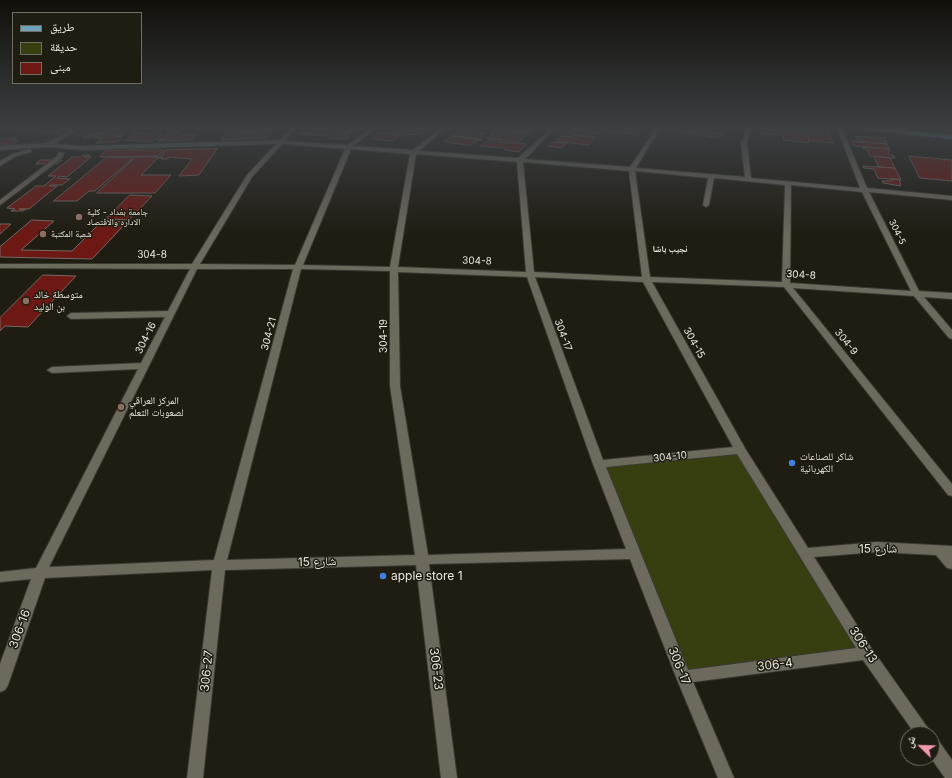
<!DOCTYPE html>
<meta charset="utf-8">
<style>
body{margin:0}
#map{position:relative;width:952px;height:778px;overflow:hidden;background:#1f1c11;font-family:Inter,"Noto Naskh Arabic",sans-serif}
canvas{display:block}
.legend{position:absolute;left:12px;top:12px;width:130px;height:72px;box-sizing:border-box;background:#1f1c11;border:1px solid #706d64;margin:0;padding:5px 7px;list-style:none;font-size:12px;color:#eae7e0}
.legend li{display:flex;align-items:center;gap:8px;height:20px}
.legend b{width:20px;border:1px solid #706d64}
.north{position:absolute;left:900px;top:726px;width:40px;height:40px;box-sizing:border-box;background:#1f1c11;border:1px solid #706d64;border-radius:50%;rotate:293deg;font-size:11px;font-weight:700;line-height:16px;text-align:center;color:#eae7e0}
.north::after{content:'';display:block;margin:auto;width:14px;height:18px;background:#f29ab0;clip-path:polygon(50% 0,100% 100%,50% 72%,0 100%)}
</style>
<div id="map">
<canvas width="952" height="778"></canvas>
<ul class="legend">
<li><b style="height:5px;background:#6fa3bb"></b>طريق</li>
<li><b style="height:11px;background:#373f11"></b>حديقة</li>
<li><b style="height:11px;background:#6d1813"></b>مبنى</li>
</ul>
<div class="north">ش</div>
</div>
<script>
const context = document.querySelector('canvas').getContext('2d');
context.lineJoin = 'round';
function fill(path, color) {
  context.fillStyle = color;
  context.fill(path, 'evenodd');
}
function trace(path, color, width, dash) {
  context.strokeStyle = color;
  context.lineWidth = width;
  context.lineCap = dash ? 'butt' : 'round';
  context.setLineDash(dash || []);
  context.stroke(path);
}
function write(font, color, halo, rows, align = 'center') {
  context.font = font + ' Inter,"Noto Naskh Arabic",sans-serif';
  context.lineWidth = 3;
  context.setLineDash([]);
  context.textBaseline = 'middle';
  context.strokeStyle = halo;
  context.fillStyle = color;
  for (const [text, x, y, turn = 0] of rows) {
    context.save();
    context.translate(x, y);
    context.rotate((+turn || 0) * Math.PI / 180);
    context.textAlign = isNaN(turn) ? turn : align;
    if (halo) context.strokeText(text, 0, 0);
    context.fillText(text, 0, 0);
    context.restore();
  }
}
const green = new Path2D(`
 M740 450 867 653 683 677 599 464Z`);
const building = new Path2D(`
 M22 128H71L63 133 17 131Z
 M139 128H172L168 130 154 128 137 129Z
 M312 128H328L324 131 312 130 314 129H311Z
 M339 128H349L363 129H356L352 132 338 130 341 128Z
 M391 128H409L408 129H404L398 134 391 133 395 129Z
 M415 128 430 129 423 134 401 135 407 130 411 131Z
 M506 128 517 129 516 130 532 131 529 134 503 131Z
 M574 128 596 129 594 131 599 132 598 134 592 133 589 137 562 133 563 131 570 132Z
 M608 128H637L635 131H640L637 135 605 131Z
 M669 128H688L686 132 668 130Z
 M763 128 781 130 780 133H782V135L761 134Z
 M784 128 807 129 809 143 784 140Z
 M273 129 266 138 221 140 227 131H237L235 134 253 133 257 132H239L241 130Z
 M695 129 717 132 716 133 722 134 720 138 687 133 689 130H695Z
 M808 129 828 131 833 143 810 141Z
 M462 130 485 133 480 140 472 137 471 138 453 136 459 133 458 131Z
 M494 130 502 131 498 135H501L512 132 527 134 519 142 486 138 494 134 491 133Z
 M337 131 354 133H349L345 136 349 137 346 139 329 138Z
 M168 132H180L178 135H196L192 140 158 141 159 139H163Z
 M301 132 330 134 322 136 298 134Z
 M125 133 122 136H115H123L118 142 96 143 102 138H94L95 137 90 136 98 134H105L103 136 107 134Z
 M135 133 162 135 152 142 125 140Z
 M380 133 400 135 393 141 372 139Z
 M574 135 581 136 595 137 589 145 556 141 558 138 560 139 561 136 572 137Z
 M453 136 480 140H483H478L472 145H467L444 142Z
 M856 136 885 138 887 144 859 142Z
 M5 138 16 139 12 141H18L12 145 0 144V141Z
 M490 139 501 140 499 142 527 144 519 152 505 150 504 148 481 146Z
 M852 141 887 144 889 149 854 146Z
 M552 142 563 143H567L562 148 548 146Z
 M863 147 889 149V155H893L895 158 870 156 867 149H864Z
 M217 149 199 175 179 176 192 159 169 157 168 159H161L163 158H159L166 150Z
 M106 150H164L158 156 100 157Z
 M83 155H90L84 157H91L67 177 59 176 57 178 70 179 62 185H50L49 186H57L29 209H19H26L23 211H11L15 209 7 208 36 186H44L56 176H48L72 157H80Z
 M874 156 890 158 895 168 879 167Z
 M909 156 952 160V181L920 178Z
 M107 157 133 158 95 191H89L77 201H54Z
 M136 157H159L141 175H171L155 193H97Z
 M41 160H62L57 164H36Z
 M863 166 895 168 901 180 878 178 874 169 864 168Z
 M891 179H899L901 186 883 183 882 181H892Z
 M130 195 152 196 129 220 106 219Z
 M32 220 54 221 21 250 72 251 102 221 127 222 92 259 0 257V247Z
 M0 224H11L0 234Z
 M43 275 76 276 28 327 5 326 0 331V318Z`);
const minor = new Path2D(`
 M75 128H81L54 144 83 146 279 140 291 128H296L285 141 347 145 372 128H377L353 146 413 150 441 128H446L419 151 518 158 551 128H556L525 159 630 167 656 128H660L636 168 745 177 741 143 746 128H751L747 143 751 178 860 188 837 128H842L867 188 952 196V200L869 192 919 291 952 293V299L924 297 952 330V339L949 338 914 296 793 288 952 484V496L948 495 784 287 652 282 746 450 808 548 877 542 952 546V569L947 568 936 555 877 552 814 557 872 649 932 734H915L863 660 693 682 734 778H718L676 677 630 559 429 564 457 778H441L416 565 225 570 203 778H187L212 570 45 578 8 685 5 690 0 692V664L31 579 0 582V572L36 568 138 369 52 373 47 370 52 367 141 363 165 317 71 319 67 316 71 313 168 311 190 269 0 268V264H192L247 175 276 144 83 150 49 147 0 150V146L46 143ZM282 144 345 149 295 265 200 264 252 177ZM351 149 410 154 390 267 303 265ZM416 154 517 162 526 272 398 267ZM523 162 629 171 642 277 534 272ZM635 171 708 178 703 205 706 207 709 205 714 178 785 185 782 282 650 277ZM791 185 862 192 911 291 790 283ZM197 269H293L214 560 49 567ZM301 269 390 271V386L415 555 227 560ZM398 272 527 277 593 464 626 549 428 555 400 386ZM535 277 643 282 733 447 603 460ZM737 454 856 648 688 670 606 467Z
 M112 128H120L85 139 82 137Z
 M29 149 31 150V152L16 156 0 166V161L12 154Z
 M59 152 64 153 62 158 0 205V200L57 156Z
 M932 737 938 740 952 760V778H945L931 758Z`);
const major = new Path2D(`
 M864 128H879L952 135V139L867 130Z`);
const markers = [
 [79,217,4,"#8d6e63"],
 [43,234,4,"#8d6e63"],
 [26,301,4,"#8d6e63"],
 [121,407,4,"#8d6e63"],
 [792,463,4,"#3f7fe0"],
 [383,576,4,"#3f7fe0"]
];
const farPoinames = [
 ["جامعة بغداد - كلية",87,212],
 ["الاداره والاقتصاد",87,222],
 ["شعبة المكتبة",51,234]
];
const farStreetnames = [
 ["304-5",897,232,64]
];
const farNeighbourhoodnames = [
 ["نجيب باشا",670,249]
];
const streetNames = [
 ["304-8",152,255],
 ["304-8",477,261,2],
 ["304-8",801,275,4],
 ["304-21",269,334,-75],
 ["304-17",563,335,70],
 ["304-19",384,336,-90],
 ["304-16",146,338,-63],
 ["304-9",846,342,51],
 ["304-15",694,343,61],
 ["304-10",670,457,-6]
];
const poiNames = [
 ["متوسطة خالد",34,295],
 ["بن الوليد",34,307],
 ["المركز العراقي",129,401],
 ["لصعوبات التعلم",129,413],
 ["شاكر للصناعات",800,457],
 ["الكهربائية",800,469]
];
const nearStreetnames = [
 ["شارع 15",878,549,-1],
 ["شارع 15",317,562,-2],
 ["306-16",20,629,-70],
 ["306-13",863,645,57],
 ["306-4",775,665,-7],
 ["306-17",679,666,68],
 ["306-23",436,669,83],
 ["306-27",207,671,-84]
];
const nearPoinames = [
 ["apple store 1",391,576]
];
fill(green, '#373f11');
fill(building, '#6d1813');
trace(building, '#786966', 1);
trace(minor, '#3a3832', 2);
trace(major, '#3a3832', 2);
fill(minor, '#6d695d');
fill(major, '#6fa3bb');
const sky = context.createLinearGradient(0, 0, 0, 237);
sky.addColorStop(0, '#110f09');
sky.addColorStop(0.54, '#3c4043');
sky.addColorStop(1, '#3c404300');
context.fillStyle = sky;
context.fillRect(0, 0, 952, 237);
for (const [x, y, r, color] of markers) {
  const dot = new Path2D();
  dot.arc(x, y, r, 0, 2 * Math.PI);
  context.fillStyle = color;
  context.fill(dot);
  trace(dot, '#1f1c11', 1.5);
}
write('9px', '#eae7e0', '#1f1c11', farPoinames, 'left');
write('9px', '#eae7e0', '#1f1c11', farStreetnames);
write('bold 9px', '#eae7e0', '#1f1c11', farNeighbourhoodnames);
write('10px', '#eae7e0', '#1f1c11', streetNames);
write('10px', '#eae7e0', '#1f1c11', poiNames, 'left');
write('12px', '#eae7e0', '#1f1c11', nearStreetnames);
write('12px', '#eae7e0', '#1f1c11', nearPoinames, 'left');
</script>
